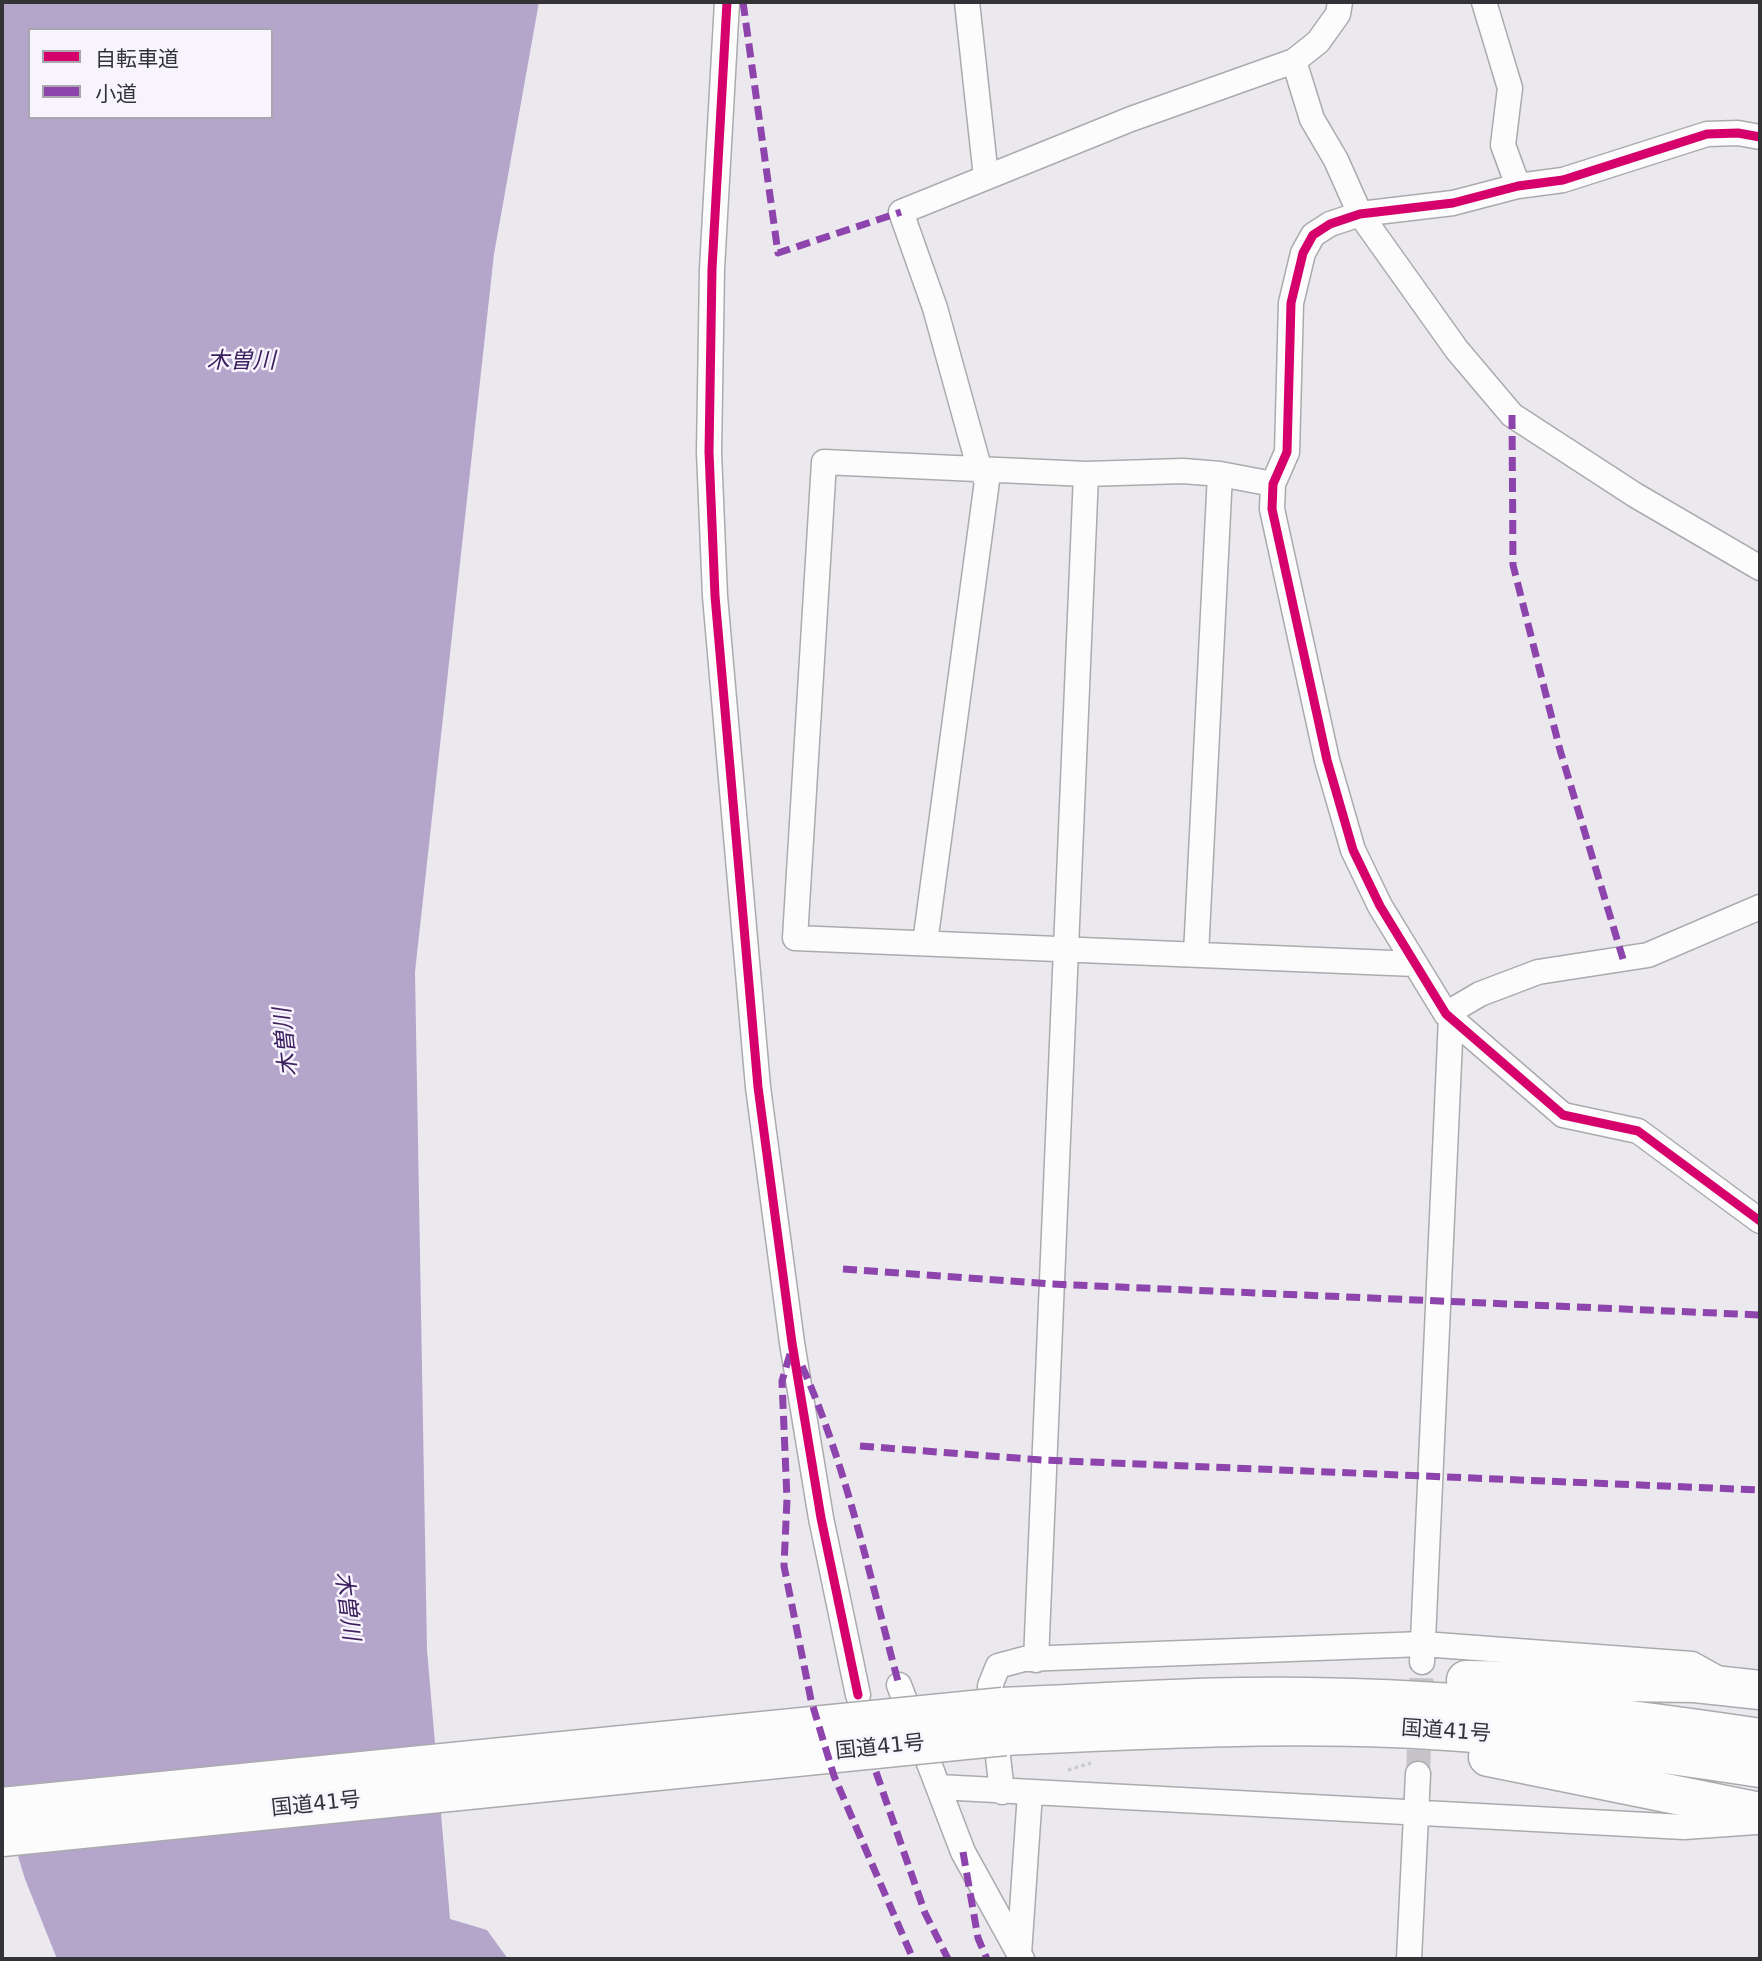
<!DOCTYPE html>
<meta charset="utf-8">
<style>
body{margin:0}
#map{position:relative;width:1762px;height:1961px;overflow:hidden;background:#ebe9ee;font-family:"DejaVu Sans","Noto Sans JP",sans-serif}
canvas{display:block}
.frame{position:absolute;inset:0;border:4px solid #333236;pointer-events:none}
.legend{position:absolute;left:28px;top:28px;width:245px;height:91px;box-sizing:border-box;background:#f7f4fe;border:2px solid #a9a6ae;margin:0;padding:9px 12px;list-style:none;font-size:21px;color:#333236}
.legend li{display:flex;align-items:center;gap:14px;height:35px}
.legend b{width:35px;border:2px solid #a9a6ae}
</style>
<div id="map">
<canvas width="1762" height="1961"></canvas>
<div class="frame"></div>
<ul class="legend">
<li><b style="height:9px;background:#d6006c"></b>自転車道</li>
<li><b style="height:9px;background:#8e44ad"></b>小道</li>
</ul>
</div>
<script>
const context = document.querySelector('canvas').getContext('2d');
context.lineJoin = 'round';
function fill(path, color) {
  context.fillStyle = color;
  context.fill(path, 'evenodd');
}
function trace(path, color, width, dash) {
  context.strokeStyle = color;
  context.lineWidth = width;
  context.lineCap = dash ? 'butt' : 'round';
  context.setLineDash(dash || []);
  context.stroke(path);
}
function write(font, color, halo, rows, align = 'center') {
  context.font = font + ' "DejaVu Sans","Noto Sans JP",sans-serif';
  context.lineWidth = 5;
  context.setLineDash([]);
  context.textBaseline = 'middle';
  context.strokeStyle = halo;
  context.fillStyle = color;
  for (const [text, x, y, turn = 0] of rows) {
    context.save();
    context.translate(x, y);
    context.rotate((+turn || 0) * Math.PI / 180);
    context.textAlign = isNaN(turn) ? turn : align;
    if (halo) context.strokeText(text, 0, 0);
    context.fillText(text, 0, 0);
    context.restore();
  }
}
const water = new Path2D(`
 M2 2H539L494 254 415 972 427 1650 450 1919 487 1930 508 1959H57L25 1879 2 1804ZM30 30H271V117H30Z`);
const minorTunnel = new Path2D(`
 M1418 1774 1422 1662`);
const path = new Path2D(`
 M1068 1770 1091 1763`);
const minor = new Path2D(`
 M727 2 712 269 709 452 715 596 758 1087 792 1343 821 1518 858 1695
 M967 2 986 177
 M1484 2 1510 88 1503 145 1518 186
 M1294 61 1312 119 1336 160 1360 214 1457 350 1512 415 1635 495 1760 568
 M1760 137 1738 133 1707 134 1563 180 1518 186 1453 203 1360 214 1330 224 1313 235 1303 253 1291 303 1287 452 1273 484 1272 509 1327 760 1353 850 1380 906 1446 1014 1563 1115 1638 1131 1760 1221
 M1273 484 1220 474 1183 471 1086 474 824 462 795 938 1415 964
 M925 943 987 481 979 467 935 308 901 212 1131 119 1294 61 1318 42 1338 14 1340 2
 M1196 954 1220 474
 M1446 1014 1480 994 1538 972 1648 955 1760 907
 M1036 1660 1086 474
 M1422 1662 1451 1018
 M899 1685 963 1852 1022 1959
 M939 1787 1684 1827 1756 1822
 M1002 1792 990 1686 998 1666 1024 1659 1423 1644 1692 1664 1717 1678
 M1019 1954 1030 1793
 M1409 1959 1418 1774`);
const trunk = new Path2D(`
 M1466 1680 1695 1683 1760 1690
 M1003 1707C1082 1704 1162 1698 1242 1697 1415 1694 1589 1712 1760 1738
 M1005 1736C1134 1730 1263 1723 1392 1728 1515 1733 1638 1749 1760 1768
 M1488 1757 1760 1812`);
const trunkBridge = new Path2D(`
 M2 1807 1003 1707
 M2 1837 1005 1736`);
const quiet = new Path2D(`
 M743 2 778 253 901 212
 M1512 415 1513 565 1560 750 1623 959
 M843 1269 1051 1284 1760 1315
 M790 1354 782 1381 787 1499 784 1566 811 1700 834 1776 913 1959
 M802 1366C847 1467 870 1578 899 1685
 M860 1446 1042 1460 1760 1490
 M876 1772 925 1913 948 1959
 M963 1852 978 1938 987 1959`);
const cycleway = new Path2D(`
 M727 2 712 269 709 452 715 596 758 1087 792 1343 821 1518 858 1695
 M1760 137 1738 133 1707 134 1563 180 1518 186 1453 203 1360 214 1330 224 1313 235 1303 253 1291 303 1287 452 1273 484 1272 509 1327 760 1353 850 1380 906 1446 1014 1563 1115 1638 1131 1760 1221`);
const streetNames = [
 ["国道41号",1446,1732,4],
 ["国道41号",880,1748,-6],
 ["国道41号",316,1805,-6]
];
const waterNames = [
 ["木曽川",241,362],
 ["木曽川",287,1042,-96],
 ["木曽川",346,1606,83]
];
fill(water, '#b4a6cb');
trace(minorTunnel, '#c6c4c9', 24, [24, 12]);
trace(minor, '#abaaae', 27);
trace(trunk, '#abaaae', 41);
trace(path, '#cacacc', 3.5, [3.5, 3.5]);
trace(minor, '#fcfcfc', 24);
trace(trunk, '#fcfcfc', 38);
trace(trunkBridge, '#abaaae', 41, []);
trace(trunkBridge, '#fcfcfc', 38);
trace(quiet, '#8e44ad', 7, [14, 7]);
trace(cycleway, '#d6006c', 9);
write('21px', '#333236', '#f7f4fe', streetNames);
write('italic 23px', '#3d205f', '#f7f4fe', waterNames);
</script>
